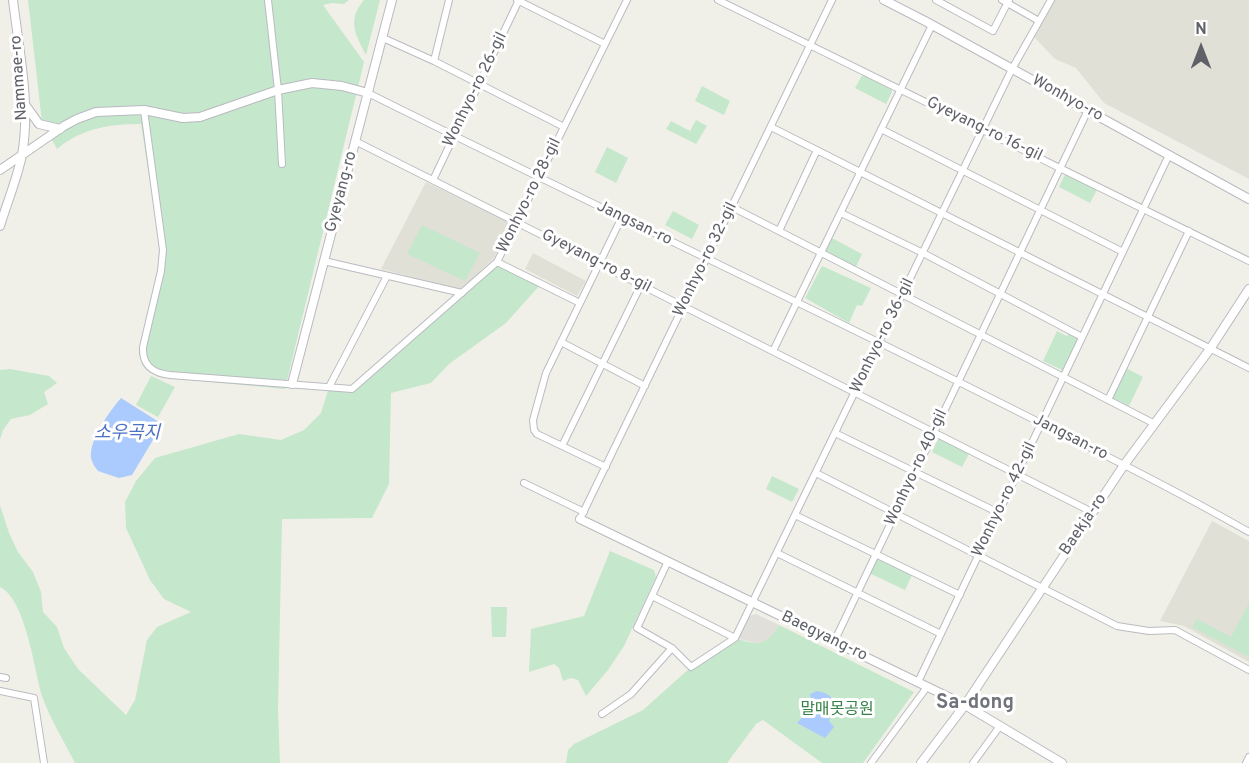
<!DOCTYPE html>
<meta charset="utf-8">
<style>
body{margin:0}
#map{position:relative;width:1249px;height:763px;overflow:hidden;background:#f1f0e8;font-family:Overpass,sans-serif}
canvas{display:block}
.north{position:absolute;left:1171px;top:18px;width:60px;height:60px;-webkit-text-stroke:4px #fff;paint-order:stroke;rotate:0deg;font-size:16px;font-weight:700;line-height:24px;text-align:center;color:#5f6168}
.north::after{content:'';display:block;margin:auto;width:21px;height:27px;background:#5f6168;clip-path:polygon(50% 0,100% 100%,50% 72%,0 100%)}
</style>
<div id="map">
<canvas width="1249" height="763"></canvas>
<div class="north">N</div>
</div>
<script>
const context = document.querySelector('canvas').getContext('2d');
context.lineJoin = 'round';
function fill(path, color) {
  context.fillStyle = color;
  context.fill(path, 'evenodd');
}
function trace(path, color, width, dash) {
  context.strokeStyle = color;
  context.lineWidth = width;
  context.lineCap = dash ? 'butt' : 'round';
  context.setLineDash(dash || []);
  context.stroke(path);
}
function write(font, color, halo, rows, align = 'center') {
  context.font = font + ' Overpass,"Noto Sans KR",sans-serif';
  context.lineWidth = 6;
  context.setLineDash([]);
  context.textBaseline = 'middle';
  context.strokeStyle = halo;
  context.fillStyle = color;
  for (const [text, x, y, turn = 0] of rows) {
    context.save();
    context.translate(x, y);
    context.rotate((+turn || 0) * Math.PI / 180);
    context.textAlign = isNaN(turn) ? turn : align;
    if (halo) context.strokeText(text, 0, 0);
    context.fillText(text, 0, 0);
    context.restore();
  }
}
const industrial = new Path2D(`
 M756 614 779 625 771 638 764 642 756 643 735 638 746 617Z`);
const education = new Path2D(`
 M1055 0H1249V179L1104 103 1076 68 1055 59 1034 37Z
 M426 182 513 224 493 259 461 290 381 269Z
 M533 253 586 281 577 296 525 269Z
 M1212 521 1249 541V662L1184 626 1160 621Z`);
const green = new Path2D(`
 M28 0H349L344 4 332 3 323 5 364 62 285 389 159 377 149 372 142 365 139 353 159 266 160 248 141 124C110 124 82 128 57 149L42 122Z
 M364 0H380L366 55C355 34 347 20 364 0Z
 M864 72 891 87 892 92 886 104 855 88Z
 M702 86 730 101 724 115 695 101Z
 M696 120 707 126 696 144 666 129 671 121 690 131Z
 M607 147 628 158 616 183 595 172Z
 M1066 172 1098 188 1090 203 1059 187Z
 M673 211 699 225 692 239 665 225Z
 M422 225 480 253 465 281 407 254Z
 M830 237 862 254 855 269 824 253Z
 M497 262 541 284 506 323 449 364 431 383 391 393 389 484 372 518 282 519 278 711 280 763H75C64 741 50 719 42 696 34 669 26 600 0 587V505L9 533 18 552 33 572 41 592 43 612 57 627 64 648 78 669 126 715 135 700 147 640 157 627 191 612 164 599 150 580 126 528 125 502 136 481 155 458 239 434 281 440 304 430 321 413 329 387 352 389Z
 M822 266 871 288 862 306 857 305 849 323 805 298Z
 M1057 331 1067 336 1070 331 1082 338 1066 368 1062 370 1043 361Z
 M1126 368 1143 377 1129 406 1111 397Z
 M10 369 49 376 57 383 44 392 48 404 30 415 11 419 3 430 0 440V370Z
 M151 376 175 387 158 417 136 405Z
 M939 437 970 452 962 467 932 452Z
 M772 476 799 489 792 502 766 489Z
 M610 551 654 570 656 577 624 646 608 670 586 696 578 680 571 678 563 681 559 668 554 664 529 672 531 629 584 616Z
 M877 556 913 573 905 590 869 573Z
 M1249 603V657L1192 627 1197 619 1231 637Z
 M491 607H507L506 637H492Z
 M779 625 914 692 863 763H822L763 720 756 724 727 763H566L568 750 574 744 643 710 691 667 735 638C757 646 767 646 779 625Z`);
const water = new Path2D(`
 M121 398 159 422V430L132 475 119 478 98 471C95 467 92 463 91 458 89 440 109 412 121 398Z
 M817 691 825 693 831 697 833 708 829 721 834 727 825 738 797 723C806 714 814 707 810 694Z`);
const street = new Path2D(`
 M268 0 278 90 282 164
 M517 0 605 44
 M718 0 1249 261
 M936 0 993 31 1009 0
 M1002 0 1039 21
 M383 38 434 61 564 127
 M434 61 449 0
 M368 93C564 191 763 284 959 382 1056 431 1154 478 1249 532
 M144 110 163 250 161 271 143 347C142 366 153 373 170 375L352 389 497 262 627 0
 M771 127 1249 368
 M881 129 1123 252
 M355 141 1092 512
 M433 180 519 0
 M732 207 1155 424
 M841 213 923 253 1082 337
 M779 231 817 150
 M324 261 462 293
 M497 262 580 303
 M561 342 645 386
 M773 351 932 25
 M329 387 387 276
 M1108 400 1189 231
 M835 433 999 513
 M562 446 641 285
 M606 467 537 434 534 430 533 420 546 373 621 219
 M816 473 1117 626 1149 631 1175 630 1249 670
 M524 483 584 512
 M795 515 960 595
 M580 519 832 0
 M777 553 941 634
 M668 561 637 628 672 648 691 667 735 638 1012 69 1051 0
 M652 596 735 638
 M834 642 1088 110
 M0 677 6 678
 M918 682 1169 155
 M0 691 34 698 44 763
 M602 714 631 694 672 648
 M871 763 927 687
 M973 763 1000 726
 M1246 763 1249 757`);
const secondary = new Path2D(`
 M884 0 925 21 1249 199
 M24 103 39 124 60 129
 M0 170 64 126 77 119 96 112 144 110 183 118 200 117 278 90 312 83 342 86 368 93
 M0 226C7 203 17 179 22 155 31 105 19 51 13 0
 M292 384 392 0
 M580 519 965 705 1062 763
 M921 763 965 705 1124 465 1210 349 1249 289`);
const streetNames = [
 ["Nammae-ro",20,78,-94],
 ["Wonhyo-ro 26-gil",476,90,-64],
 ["Wonhyo-ro",1067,99,29],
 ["Gyeyang-ro 16-gil",984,130,26],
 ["Gyeyang-ro",342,192,-75],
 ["Wonhyo-ro 28-gil",530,196,-64],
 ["Jangsan-ro",634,224,26],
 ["Wonhyo-ro 32-gil",706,260,-64],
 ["Gyeyang-ro 8-gil",596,262,27],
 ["Wonhyo-ro 36-gil",883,336,-64],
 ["Jangsan-ro",1070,438,27],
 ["Wonhyo-ro 40-gil",917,468,-65],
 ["Wonhyo-ro 42-gil",1005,500,-64],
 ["Baekja-ro",1084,525,-56],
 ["Baegyang-ro",824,637,26]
];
const parkNames = [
 ["말매못공원",837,711]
];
const waterNames = [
 ["소우곡지",127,434]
];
const quarterNames = [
 ["Sa-dong",975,704]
];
fill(industrial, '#e0dfda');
fill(education, '#e1e0d6');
fill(green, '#c5e7cc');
fill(water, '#abcafd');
trace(street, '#babbc1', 8);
trace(secondary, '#b9bac1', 10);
trace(street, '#fff', 6);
trace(secondary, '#fff', 8);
write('16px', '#5f6168', '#fff', streetNames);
write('16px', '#368047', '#fff', parkNames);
write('italic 18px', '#4c70c2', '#fff', waterNames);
write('bold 20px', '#70737a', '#fff', quarterNames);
</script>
